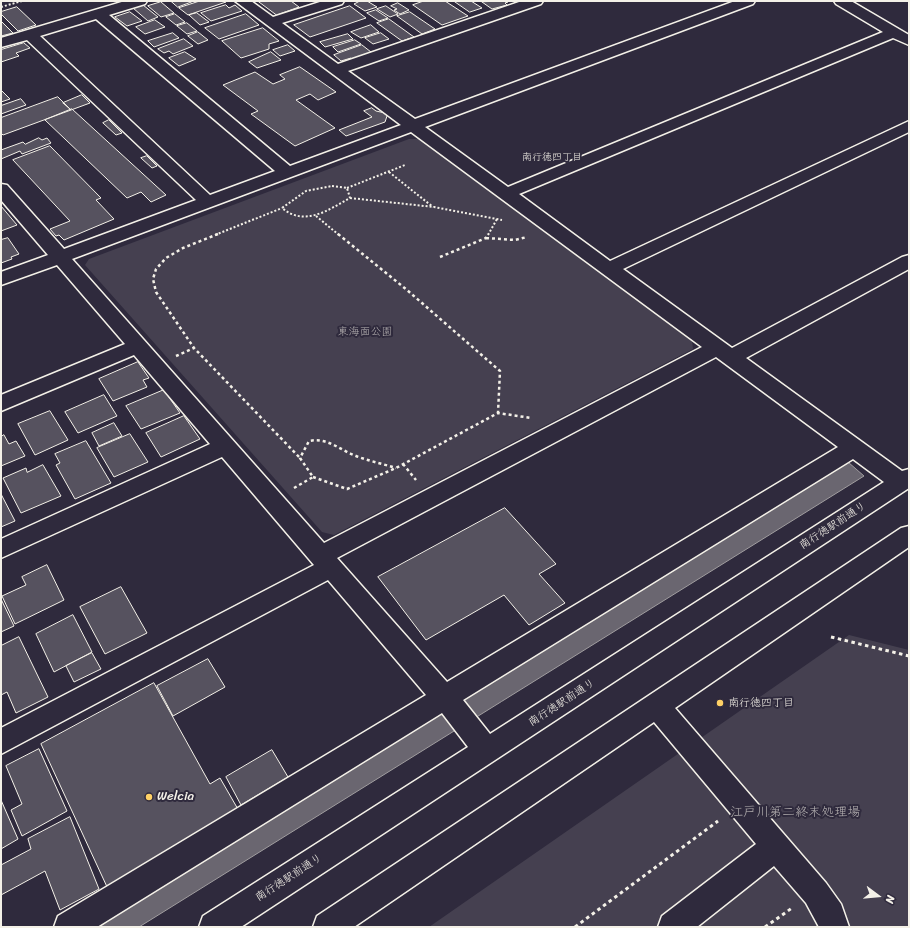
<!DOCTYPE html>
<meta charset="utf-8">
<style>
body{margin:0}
#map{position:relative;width:910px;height:928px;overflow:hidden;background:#2f2a3d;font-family:Sriracha,sans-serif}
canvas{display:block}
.frame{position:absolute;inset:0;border:2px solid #f4f1e8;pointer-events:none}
.north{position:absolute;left:858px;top:876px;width:40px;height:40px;-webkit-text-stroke:3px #2f2a3d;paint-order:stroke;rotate:106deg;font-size:11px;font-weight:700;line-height:16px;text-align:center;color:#f4f1e8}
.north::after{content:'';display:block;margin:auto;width:14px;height:18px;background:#f4f1e8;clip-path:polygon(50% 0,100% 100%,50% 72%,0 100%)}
</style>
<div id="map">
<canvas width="910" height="928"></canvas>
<div class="frame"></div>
<div class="north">N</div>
</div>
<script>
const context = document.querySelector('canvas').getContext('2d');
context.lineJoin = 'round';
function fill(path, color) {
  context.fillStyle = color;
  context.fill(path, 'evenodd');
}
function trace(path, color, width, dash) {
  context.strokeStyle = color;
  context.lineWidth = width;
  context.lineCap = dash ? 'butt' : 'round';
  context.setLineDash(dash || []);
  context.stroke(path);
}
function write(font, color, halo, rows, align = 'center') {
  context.font = font + ' Sriracha,"Klee One",sans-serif';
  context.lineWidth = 4;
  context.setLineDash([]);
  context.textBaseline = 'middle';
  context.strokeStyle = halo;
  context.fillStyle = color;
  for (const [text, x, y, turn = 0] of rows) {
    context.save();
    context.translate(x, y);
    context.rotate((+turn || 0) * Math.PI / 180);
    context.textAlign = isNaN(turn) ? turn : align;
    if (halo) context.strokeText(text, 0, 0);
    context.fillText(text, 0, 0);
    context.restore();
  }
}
const green = new Path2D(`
 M409 139H419L692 341 693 349 334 535 322 532 85 265 89 259Z
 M849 635 909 650V927H429Z`);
const water = new Path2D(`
 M848 462 864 476 139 927H88Z`);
const building = new Path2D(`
 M171 1H194L178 7Z
 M200 1H224L226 2 188 15 179 8Z
 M258 1H291L299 7 277 15Z
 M356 1H367L377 7 365 11 354 4 358 2Z
 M424 1H445L468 16 442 25 413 5Z
 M454 1H471L482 8 470 12Z
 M506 1 508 2 505 3 507 5 492 9 482 2Z
 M161 2 174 13 161 17 148 6Z
 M398 3 409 10 400 14 394 10 397 9 391 6Z
 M143 5 158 17 148 21 133 8Z
 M226 5 229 8 235 5 242 11 211 21 201 13Z
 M350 6 366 18 310 37 294 25Z
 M386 6 398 14 390 17 377 9Z
 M17 7 36 25 18 31 1 14V12Z
 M376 10 388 18 379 21 367 13Z
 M130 12 142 21 127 26 115 17Z
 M410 12 435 29 422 34 397 16Z
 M197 13 209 22 200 25 189 15Z
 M175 14 185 22 176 25 166 17Z
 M246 14 259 25 219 39 205 28Z
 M389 19 414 37 402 41 377 23Z
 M155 20 165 27 145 34 136 27Z
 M1 21 13 33 1 36Z
 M187 23 197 31 187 34 177 26Z
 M371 25 379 32 361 38 351 32Z
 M263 28 279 41 269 44V49L241 58 222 41Z
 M198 32 208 40 198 44 188 36Z
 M173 33 179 38 154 47 148 41Z
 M381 33 389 39 373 44 365 38Z
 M348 34 353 39 325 47 320 42Z
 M184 39 193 46 173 54 169 51 164 53 158 49Z
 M355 40 361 44 338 52 333 47Z
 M24 43 30 48 16 53 19 56 1 62V50Z
 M288 45 295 51 280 56 273 50Z
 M362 45 371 52 353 60 351 58 341 61 334 55Z
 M185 52 196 59 179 66 169 58Z
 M271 52 281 60 257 68 249 62Z
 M300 67 336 92 318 100 310 94 296 100 335 128 295 146 251 114 258 111 223 85 255 72 273 84 285 79 280 75Z
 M1 90 10 99 1 102Z
 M82 95 90 103 71 110 63 103Z
 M58 97 71 110 3 135 1 133V118Z
 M21 99 26 105 1 114V106Z
 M372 108 376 111 385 113 387 116 385 122 346 136 339 130 372 117 364 111Z
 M72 109 166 195 151 202 141 192 127 198 45 120Z
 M109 120 122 133 116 135 103 123Z
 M39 138 42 140 47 138 51 143 22 154 20 151 1 159V150L23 142 25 144Z
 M50 146 101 198 96 200 114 219 64 240 59 235 56 236 50 229 70 221 13 160Z
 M147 156 157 166 152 168 141 158Z
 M1 206 17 225 1 231Z
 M8 238 19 254 11 257 12 259 1 263V240Z
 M138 362 149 378 143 380 147 387 113 401 99 379Z
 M164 390 180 413 141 429 126 406Z
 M104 395 117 416 78 433 65 412Z
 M50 411 68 440 35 455 18 424Z
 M184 416 200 439 161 457 146 433Z
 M114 423 122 436 99 446 92 433Z
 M130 434 148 462 114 477 97 448Z
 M4 435 9 444 16 441 25 456 1 466V437Z
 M86 441 111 483 75 499 56 465 60 463 55 454Z
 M43 465 61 496 21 513 3 478 26 468 27 472Z
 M1 494 15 521 1 527Z
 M505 508 556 564 539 574 565 603 529 625 504 595 426 640 378 577Z
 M47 565 64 600 15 624 2 596 26 585 22 577Z
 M121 587 147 633 105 654 80 607Z
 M1 599 14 626 1 632Z
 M73 615 92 652 54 672 36 634Z
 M19 637 48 697 16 713 7 692 1 695V646Z
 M92 653 101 669 74 682 66 666Z
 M208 659 225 687 173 716 157 686Z
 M154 683 210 784 220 778 239 811 108 889 41 744Z
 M39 749 67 811 22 836 11 810 22 804 6 766Z
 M272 750 288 777 241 805 226 777Z
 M1 800 18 839 1 849Z
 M70 817 99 889 60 910 45 871 1 895V865L31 849 28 839Z`);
const pathFar2 = new Path2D(`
 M1 7 22 1
 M389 172 433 207
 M332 186 347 188 350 198C328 210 305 227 282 208L306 191Z
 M347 188 405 165
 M350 198 434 207 502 220
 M316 216 339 235
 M215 235 282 208
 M488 235 497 219`);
const pathFar1 = new Path2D(`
 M218 234 183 248 166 258 156 269 153 279 156 292 194 348 300 458
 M338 234 407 290 500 371 498 413
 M486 238 515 240 527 237
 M440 257 486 238 488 234
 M176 356 194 348
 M403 464 416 480
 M313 477 347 489 396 468 498 413 531 418
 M294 488 313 477 300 458 309 441C327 437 340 450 356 456 369 461 383 464 396 468`);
const path = new Path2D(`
 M831 637 909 656
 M575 927 718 821
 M765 927 792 908`);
const minor = new Path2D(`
 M125 1H147L145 4 109 15 290 166 401 125 235 1H251L273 17 323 1H344L342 4 282 23 338 64 522 1H543L541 4 348 71 415 119 735 1H755L753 4 425 127 508 187 883 32 836 4 834 1H851L909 35V45L893 38 519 194 610 261 909 121V132L623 269 732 348 902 257 909 255V269L746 358 902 471 909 469V488L241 927H199L203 916 468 747 442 713 97 927H54L58 916 426 695 328 580 1 754V728L314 565 222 457 1 558V539L210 444 134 355 1 411V395L125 344 57 265 1 285V272L48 255 1 200V184L7 185 64 249 196 200 27 40 1 47V38ZM96 19 275 171 210 195 40 36ZM411 132 702 347 324 543 72 259ZM716 357 838 447 447 682 337 558ZM853 459 884 482 490 734 463 700Z
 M909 526V547L675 708 826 883 841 904 849 927H819L806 903 774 866 697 927H658L662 916 756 844 654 722 354 927H313L317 916 901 528Z`);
const markers = [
 [720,703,4,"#ffd166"],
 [149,797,4,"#ffd166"]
];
const farNeighbourhoodnames = [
 ["南行徳四丁目",552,157]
];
const parkNames = [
 ["東海面公園",365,332]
];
const streetNames = [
 ["南行徳駅前通り",833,526,-33],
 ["南行徳駅前通り",562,703,-33],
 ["南行徳駅前通り",289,878,-33]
];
const poiNames = [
 ["南行徳四丁目",728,703]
];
const nearPoinames = [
 ["Welcia",157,797]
];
const nearParknames = [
 ["江戸川第二終末処理場",795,813]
];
fill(green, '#454050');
fill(water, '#6a6670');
trace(water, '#a19ea0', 1);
fill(building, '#56525f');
trace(building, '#f4f1e8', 1);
trace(minor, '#f4f1e8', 3);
trace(pathFar2, '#f4f1e8', 2, [2, 2]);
trace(pathFar1, '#f4f1e8', 2.5, [3, 3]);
trace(path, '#f4f1e8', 3, [3.5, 3.5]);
fill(minor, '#2f2a3d');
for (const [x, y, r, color] of markers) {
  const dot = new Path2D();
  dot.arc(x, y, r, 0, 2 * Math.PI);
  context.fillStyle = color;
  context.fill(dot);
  trace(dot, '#2f2a3d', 1.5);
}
write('10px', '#f4f1e8', '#2f2a3d', farNeighbourhoodnames);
write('11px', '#b7b3b3', '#2f2a3d', parkNames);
write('11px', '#f4f1e8', '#2f2a3d', streetNames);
write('11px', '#f4f1e8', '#2f2a3d', poiNames, 'left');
write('13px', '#f4f1e8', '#2f2a3d', nearPoinames, 'left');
write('13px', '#b7b3b3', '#2f2a3d', nearParknames);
</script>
